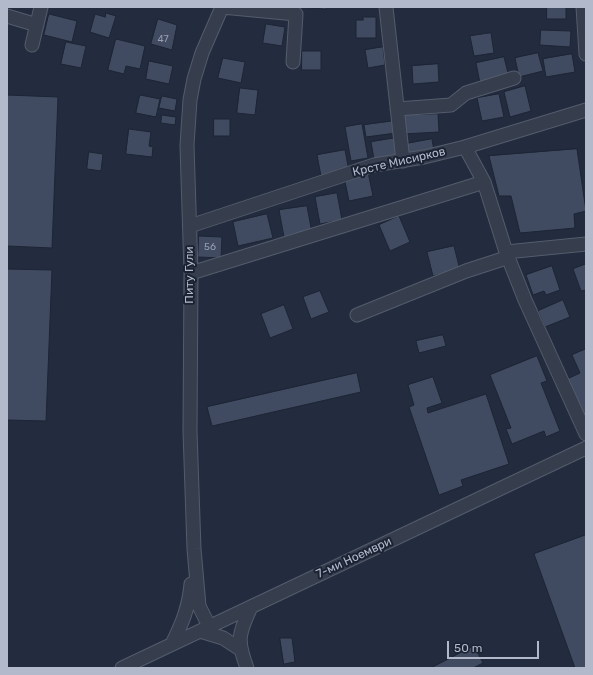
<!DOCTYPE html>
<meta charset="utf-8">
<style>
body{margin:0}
#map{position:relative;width:593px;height:675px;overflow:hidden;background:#222c3e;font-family:Rubik,sans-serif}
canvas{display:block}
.frame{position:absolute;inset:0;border:8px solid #b2b9ca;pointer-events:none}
.scale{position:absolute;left:447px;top:641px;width:92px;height:18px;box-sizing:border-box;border:2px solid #b2b9ca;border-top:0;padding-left:5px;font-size:12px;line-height:14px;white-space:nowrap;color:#b2b9ca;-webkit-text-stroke:3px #1b2333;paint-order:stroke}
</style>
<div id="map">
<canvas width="593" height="675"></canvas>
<div class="frame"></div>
<div class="scale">50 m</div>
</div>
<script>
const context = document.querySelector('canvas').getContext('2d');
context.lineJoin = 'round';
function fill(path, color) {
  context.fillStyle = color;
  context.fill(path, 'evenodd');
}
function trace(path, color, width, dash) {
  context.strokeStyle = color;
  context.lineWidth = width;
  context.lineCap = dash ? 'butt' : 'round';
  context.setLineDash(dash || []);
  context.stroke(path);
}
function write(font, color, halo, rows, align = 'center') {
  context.font = font + ' Rubik,sans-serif';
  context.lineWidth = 4;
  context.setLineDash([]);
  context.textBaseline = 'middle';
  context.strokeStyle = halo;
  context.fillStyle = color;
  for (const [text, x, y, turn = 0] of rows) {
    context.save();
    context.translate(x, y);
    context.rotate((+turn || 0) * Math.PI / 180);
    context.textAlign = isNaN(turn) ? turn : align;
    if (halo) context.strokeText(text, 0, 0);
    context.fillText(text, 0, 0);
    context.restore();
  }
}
const building = new Path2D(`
 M303 7H326V9Z
 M547 7H566V19H547Z
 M106 13 116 16 109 38 90 32 95 14 105 17Z
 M49 14 77 21 72 42 44 35Z
 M363 17H376V38H356V20H363Z
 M158 19 177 25 172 50 151 44Z
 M266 24 285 27 282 46 263 43Z
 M541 30 571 31 570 47 540 45Z
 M491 33 494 53 474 56 470 36Z
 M116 39 145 46 140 69 126 66 124 74 108 70Z
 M66 42 86 46 81 68 61 64Z
 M383 47 385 65 368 68 365 50Z
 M302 51H321V70H302Z
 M538 53 543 71 519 77 515 58Z
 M572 54 575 72 546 77 543 59Z
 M504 57 509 77 480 83 476 63Z
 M223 58 245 62 241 83 218 78Z
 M149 61 173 66 169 84 146 79Z
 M438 64 439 82 413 84 412 66Z
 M525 86 531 111 510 117 504 92Z
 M240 88 258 90 255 115 237 113Z
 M499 94 504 117 482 121 477 98Z
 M7 95 58 97 52 248 7 246Z
 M140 95 160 99 156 117 136 113Z
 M162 96 177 99 175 111 159 108Z
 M438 114 439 132 403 134 402 115Z
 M162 115 176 117 175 125 161 123Z
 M214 119H230V136H214Z
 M394 121 396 133 366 137 364 125Z
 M362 124 368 158 351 161 345 127Z
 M129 129 151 132 149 146 153 147 152 157 126 154Z
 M395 138 398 155 374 159 371 142Z
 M432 139 434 151 407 156 405 144Z
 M577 149 586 211 574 214 575 228 520 233 511 196H499L489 156Z
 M345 150 349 171 321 176 317 155Z
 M89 152 103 154 101 171 87 169Z
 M368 172 373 196 349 201 344 177Z
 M337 193 342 220 320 224 315 197Z
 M307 206 312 233 284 237 279 210Z
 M267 214 273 238 238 246 233 222Z
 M399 216 410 242 390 251 379 225Z
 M199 236 222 237 221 258 198 257Z
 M454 246 460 270 433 276 427 252Z
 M586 264V290L581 291 573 269Z
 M552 266 560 290 546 295 544 291 533 295 526 275Z
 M7 269 52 270 46 421 7 420Z
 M320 291 329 312 311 319 303 297Z
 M563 300 570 317 545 327 538 311Z
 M284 305 293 329 270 338 261 314Z
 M443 335 446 346 419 353 416 341Z
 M586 349V422L567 379 580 373 572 355Z
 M537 356 547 381 541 383 560 431 546 437 544 431 512 444 506 429 511 428 490 375Z
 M357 373 361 392 212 426 207 407Z
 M433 377 442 403 427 408 428 413 486 394 509 464 461 480 463 486 439 495 409 407 414 405 408 385Z
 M586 535V668H575L534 554Z
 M280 638H292L295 662 284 664Z
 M474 646 483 663 473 668H431Z`);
const minor = new Path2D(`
 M222 7 296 14 293 62
 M386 7 403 161
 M583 7 586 54
 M7 16 37 25
 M32 45 41 7
 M397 109 451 105 466 93 514 78
 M465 147 484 182 506 252 525 300 586 434
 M190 226 374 165 424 157 465 147 586 110
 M506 252 586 244
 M191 273 484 182
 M357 315 466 271 509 257
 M209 626 199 606 194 549 190 431 191 273 187 145 190 100 194 79 202 53 222 7
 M200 631 223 638 240 649
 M172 644C182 624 189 607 191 584
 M122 668 586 448
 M247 668C237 641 238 635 250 609`);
const numberNames = [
 ["47",163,39],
 ["56",210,247]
];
const streetNames = [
 ["Крсте Мисирков",399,162,-13],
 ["Питу Гули",190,275,-90],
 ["7-ми Ноември",354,558,-25]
];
fill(building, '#404b61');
trace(building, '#1d2535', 1);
trace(minor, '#545c6c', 15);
trace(minor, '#363e4e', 13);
write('10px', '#969eb0', null, numberNames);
write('12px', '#b2b9ca', '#1b2333', streetNames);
</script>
